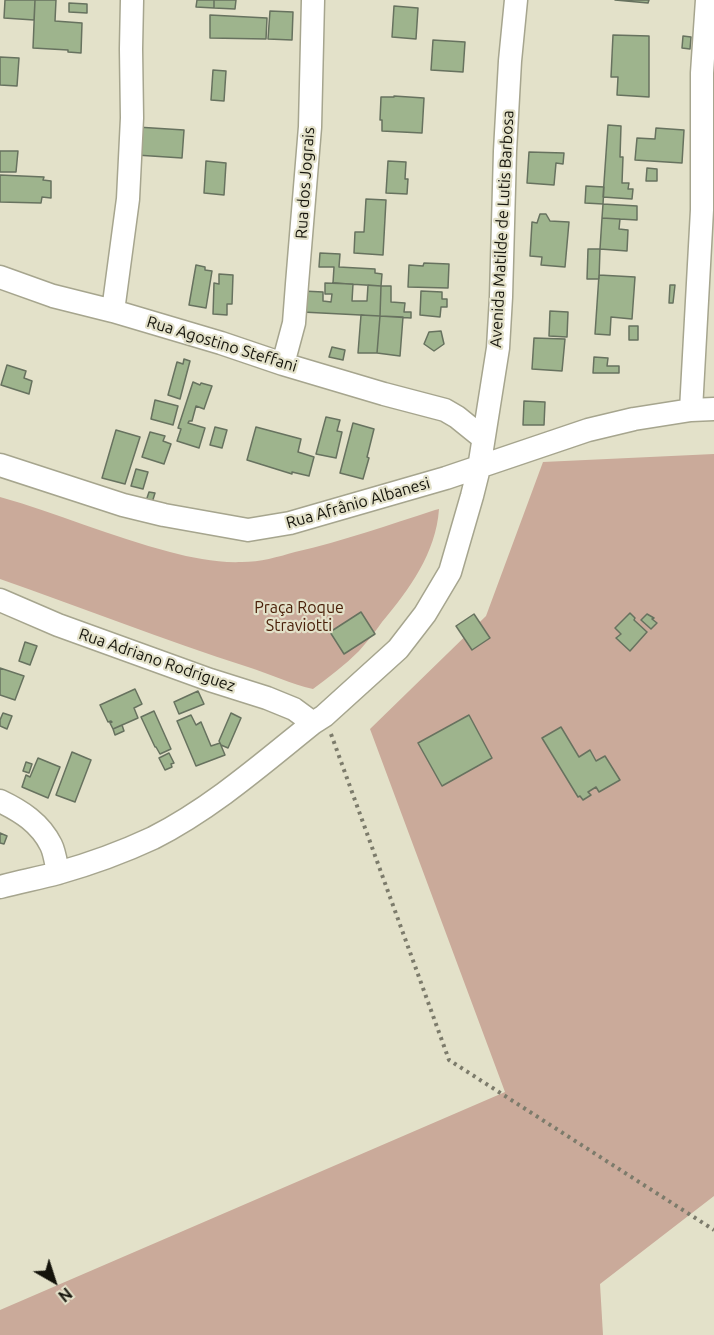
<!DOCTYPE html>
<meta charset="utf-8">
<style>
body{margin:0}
#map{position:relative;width:714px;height:1335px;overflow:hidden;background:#e3e1c9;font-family:Ubuntu,sans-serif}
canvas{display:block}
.north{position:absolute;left:24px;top:1251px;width:60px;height:60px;-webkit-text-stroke:4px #e3e1c9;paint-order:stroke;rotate:141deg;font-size:16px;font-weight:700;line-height:24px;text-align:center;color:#14130b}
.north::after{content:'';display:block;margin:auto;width:21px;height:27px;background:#14130b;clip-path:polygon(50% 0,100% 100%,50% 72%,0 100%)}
</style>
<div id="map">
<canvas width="714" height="1335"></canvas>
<div class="north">N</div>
</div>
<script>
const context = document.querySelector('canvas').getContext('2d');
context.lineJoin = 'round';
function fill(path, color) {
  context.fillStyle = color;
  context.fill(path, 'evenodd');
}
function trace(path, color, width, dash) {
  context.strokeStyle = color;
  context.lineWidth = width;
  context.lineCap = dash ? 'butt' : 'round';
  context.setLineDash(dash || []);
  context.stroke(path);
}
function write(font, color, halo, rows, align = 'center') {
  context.font = font + ' Ubuntu,sans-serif';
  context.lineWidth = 4.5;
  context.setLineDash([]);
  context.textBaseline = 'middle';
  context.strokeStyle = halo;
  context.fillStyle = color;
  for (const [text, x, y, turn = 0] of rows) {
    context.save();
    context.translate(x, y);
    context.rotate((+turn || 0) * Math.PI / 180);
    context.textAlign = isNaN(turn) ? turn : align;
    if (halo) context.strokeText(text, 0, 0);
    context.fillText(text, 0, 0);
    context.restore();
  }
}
const green = new Path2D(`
 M714 454V1196L600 1284 603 1335H0V1310L505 1092 370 729 486 616 543 462Z
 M0 497C57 513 112 537 170 552 193 558 217 563 242 562 260 562 278 557 295 552 343 541 389 525 435 510L439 509C436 553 409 590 382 622 375 632 367 642 359 651 345 665 329 677 313 689 291 684 270 674 248 667 164 640 83 608 0 579Z`);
const building = new Path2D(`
 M5 0H35L34 20 4 18Z
 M35 0H56L55 21 82 23 81 53 68 52V50L33 48Z
 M197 0H214V8L196 7Z
 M214 0H236L235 9 214 8Z
 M615 0H649L648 3Z
 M69 3 87 4V13L69 12Z
 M394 6 418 8 416 39 392 37Z
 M270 11 293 12 292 40 268 39Z
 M210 15 267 18 266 39 210 38Z
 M613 35 649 36V97L617 95 618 77H611Z
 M683 36 691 37 690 49 682 48Z
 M433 40 465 42 463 72 431 70Z
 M0 57 19 58 17 86 0 85Z
 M213 70 226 71 224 101 211 100Z
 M394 96 424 98 422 133 382 131V120H380L381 97H394Z
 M608 125 621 126 620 157H623L622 183H629L628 189H633L632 199 603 197Z
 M137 127 184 130 182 158 136 155Z
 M656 128 684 130 682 163 635 160 637 138 655 139Z
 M0 151H18L16 172H0Z
 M529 152 564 153 563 164 556 163 554 185 527 183Z
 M206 161 226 163 224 195 204 193Z
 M388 161 406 162 405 179H408L407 194 386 193Z
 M647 168 657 169V181H646Z
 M0 175 44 177 43 180 51 181V198L42 197 41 203 0 202Z
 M586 186 604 187 603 204 585 203Z
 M366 199 386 200 383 255 354 253 355 232H364Z
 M603 204 637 206V220L602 218Z
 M540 214H546L550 221 569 222 565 267 541 265 542 257 530 256 532 222 537 223Z
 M602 218 620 219 619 229 628 230 627 251 600 249Z
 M588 249H600L599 279H587Z
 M320 253 340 254 339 267 375 269V273L382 274 381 286 333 283 334 267H319Z
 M424 263 449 264 448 288 408 287 409 265 423 266Z
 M196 265 205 267V270L212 271 206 308 189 305Z
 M219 274 233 275 232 304H227V315L213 314 214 283 219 284Z
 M599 275 635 277 632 319 611 317 610 335 595 334Z
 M325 283 353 284 352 301H367L368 285 381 286 380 316 302 312 303 291 323 292V301L331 302 332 294H325Z
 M670 285H675L673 303H669Z
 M381 286H391V302L405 303 404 312H411V318L380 316Z
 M421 291 442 292V299H447V307H441L440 317 420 315Z
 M550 311 568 312 567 337 549 336Z
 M361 315 380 316 377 353H358Z
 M380 316 403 317 400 356 377 353Z
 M629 326H638V340H629Z
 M441 331 444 344 434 351 424 344 429 332Z
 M534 338 565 339 562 371 532 369Z
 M332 347 345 350 343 360 329 357Z
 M594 357 608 358 607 366H619V373H593Z
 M184 359 190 361 180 399 168 395 177 362 183 364Z
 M7 365 26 371 24 378 32 381 29 394 1 385Z
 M193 382 200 385 201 383 212 386 204 409 196 406 192 421H189L188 423 205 428 199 448 177 441 181 429 178 428Z
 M155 400 178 406 173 425 151 419Z
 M524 401 545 402 544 425H523Z
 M326 417 340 420 337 431 342 432 336 458 316 454Z
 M353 423 374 429 367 457 369 458 363 479 340 473Z
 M215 427 227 430 222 448 210 445Z
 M256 427 301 439 298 452 314 457 309 476 292 472V474L247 460Z
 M116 430 140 437 125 484 102 478Z
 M150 432 165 436 163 441 171 444 164 464 142 457Z
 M136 469 148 472 143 489 131 486Z
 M149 492 155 493 151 506 145 504Z
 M361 612 375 634 344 654 330 632Z
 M630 613 635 618 634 620 647 632 630 651 616 638 621 634 615 628Z
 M474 614 490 638 472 650 456 626Z
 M647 614 654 618 652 619 657 623 651 629 641 620Z
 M25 642 37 646 30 665 19 661Z
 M0 668 24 676 15 700 0 695Z
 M135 689 142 704 134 708 138 718 113 729 110 723 112 722 111 721 108 722 100 705Z
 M198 691 204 704 179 714 174 702Z
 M154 711 171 749 160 754 156 747H155L141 717Z
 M3 713 12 716 7 729 0 726V720Z
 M231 713 241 718 228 748 221 745 219 741Z
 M191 715 196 725 201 722 211 746 220 743 225 755 196 766 177 721Z
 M469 715 492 758 442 786 418 743Z
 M122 725 124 731 115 735 113 729Z
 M561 727 579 757 590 750 596 761 605 756 620 780 599 792 596 787 588 792 591 795 583 800 580 796 578 797 542 738Z
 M72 752 91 760 75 802 56 795Z
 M169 753 174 763 171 764 172 767 165 770 159 758Z
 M38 758 60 767 48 798 22 787 26 775 30 777Z
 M26 762 32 764 29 773 23 771Z
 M0 833 7 836 4 844 0 843Z`);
const path = new Path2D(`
 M331 734 449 1060 714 1230`);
const minor = new Path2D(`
 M0 277 53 296 113 311 221 343 283 364 384 394 445 410 457 417 483 438
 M113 311 128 199 132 118 131 49 132 0
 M283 364 294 323 297 284 310 127 313 0
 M691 410 702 210V73L707 0
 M0 465 123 505 164 515 248 530 290 523 446 478 588 430 634 419 691 410 714 409
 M0 600 58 625 210 680 267 698 294 709 313 723
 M0 801C21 811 40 823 51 845 55 853 56 864 58 873
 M0 887C19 882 39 878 58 873 90 864 123 852 153 838 212 808 262 764 313 723L324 716 398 649 425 614 450 572 472 496 479 468 498 348 501 297 505 151 510 61 516 0`);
const streetNames = [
 ["Rua dos Jograis",305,183,-86],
 ["Avenida Matilde de Lutis Barbosa",502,229,-87],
 ["Rua Agostino Steffani",222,344,17],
 ["Rua Afrânio Albanesi",358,503,-16],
 ["Rua Adriano Rodriguez",157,660,19]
];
const parkNames = [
 ["Praça Roque",299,608],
 ["Straviotti",299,626]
];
fill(green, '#caaa9a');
fill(building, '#9eb48d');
trace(building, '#67725f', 1.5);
trace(minor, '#a6a58e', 25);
trace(path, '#7c7b6b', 4, [3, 4.5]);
trace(minor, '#fff', 22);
write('16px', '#14130b', '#e3e1c9', streetNames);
write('16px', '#4a2009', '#e3e1c9', parkNames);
</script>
